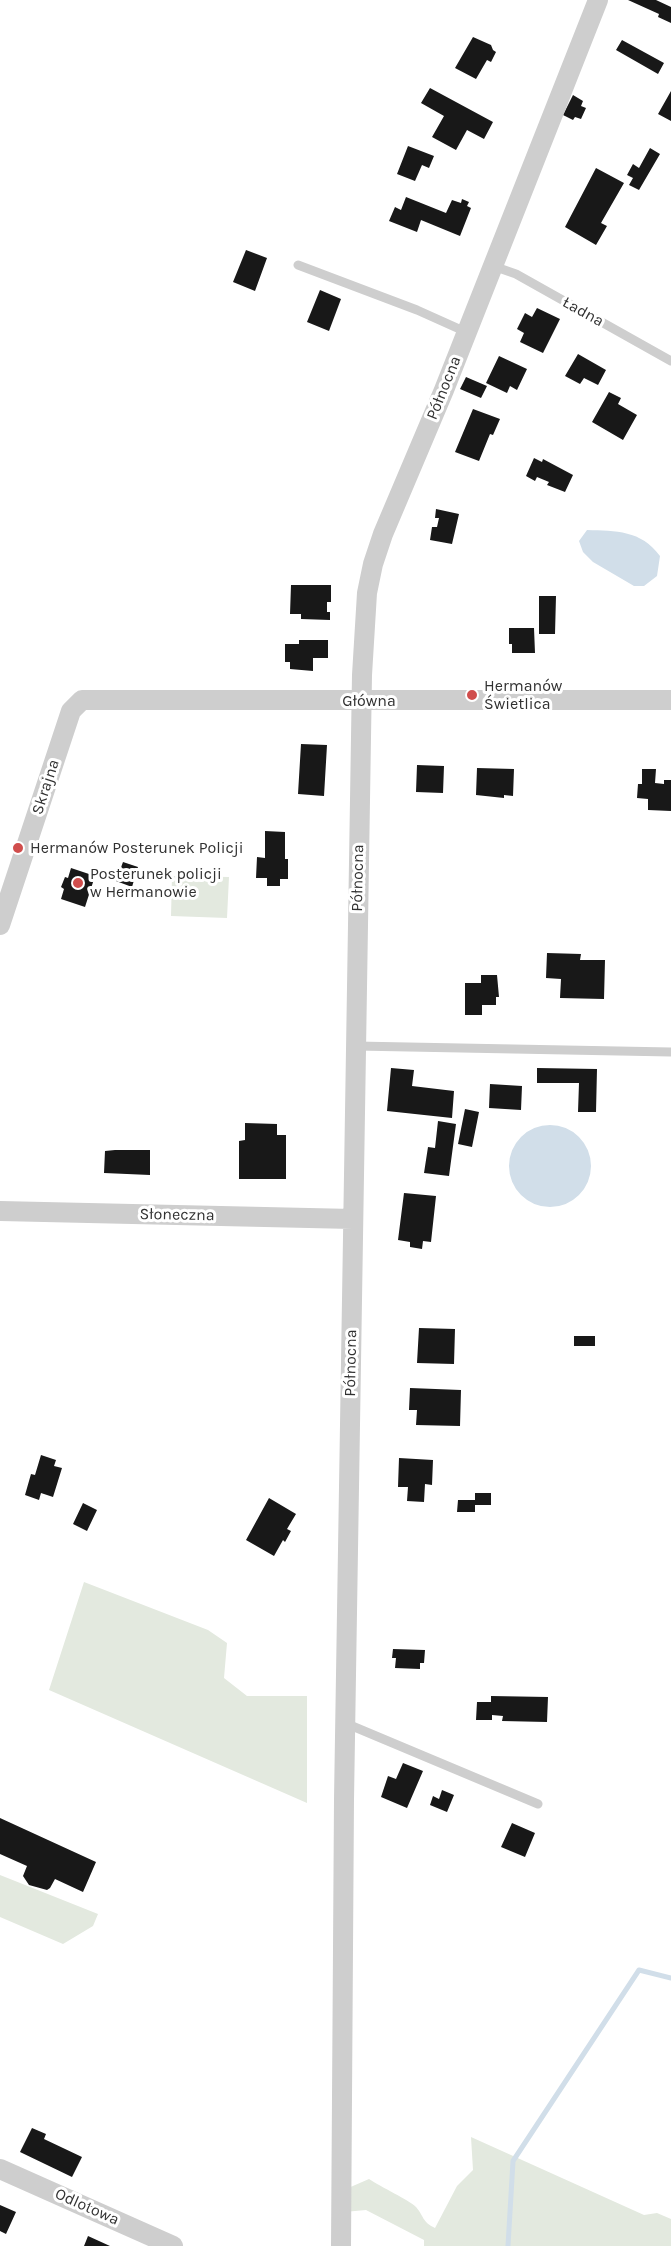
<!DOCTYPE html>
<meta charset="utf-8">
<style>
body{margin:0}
canvas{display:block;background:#fff}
</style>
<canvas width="671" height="2246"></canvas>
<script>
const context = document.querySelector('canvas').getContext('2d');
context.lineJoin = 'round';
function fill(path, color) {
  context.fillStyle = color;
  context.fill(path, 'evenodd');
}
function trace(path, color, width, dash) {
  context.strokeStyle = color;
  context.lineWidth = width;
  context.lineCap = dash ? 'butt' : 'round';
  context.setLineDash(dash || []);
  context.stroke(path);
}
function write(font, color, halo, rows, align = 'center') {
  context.font = font + ' Karla,sans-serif';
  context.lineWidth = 6;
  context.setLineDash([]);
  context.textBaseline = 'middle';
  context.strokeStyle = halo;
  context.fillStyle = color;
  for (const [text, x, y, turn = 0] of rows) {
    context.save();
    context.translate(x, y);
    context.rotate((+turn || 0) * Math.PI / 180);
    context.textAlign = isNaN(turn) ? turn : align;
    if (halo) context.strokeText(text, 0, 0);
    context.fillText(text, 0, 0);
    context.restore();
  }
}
const green = new Path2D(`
 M172 876 229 877 227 918 171 916Z
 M84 1582 208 1630 227 1643 224 1678 247 1696H307V1803L49 1690Z
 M0 1875 98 1914 93 1926 63 1944 0 1917Z
 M471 2137 644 2215 657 2213 671 2219V2246H424V2240L366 2210 344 2212 346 2189 369 2179C381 2187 409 2200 416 2207 424 2216 422 2222 435 2228L457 2186 473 2170Z`);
const water = new Path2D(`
 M587 530C616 531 641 530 660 556L657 576 644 586H634L593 562 583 552 579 541Z
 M509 1166a41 41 0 1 1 82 0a41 41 0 1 1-82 0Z`);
const stream = new Path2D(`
 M508 2246 513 2161 639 1970 671 1978`);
const building = new Path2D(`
 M628 0H656L671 7V23L658 17 659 14Z
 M473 37 491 45 493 50 496 52 491 62 487 60 476 79 455 68Z
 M622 40 664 63 658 74 616 50Z
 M430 88 493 122 484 139 467 130 456 150 432 137 444 116 421 103Z
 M671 91V121L658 114Z
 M573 95 583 101 581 106 586 108 581 119 575 117 573 120 563 115Z
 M408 146 434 156 429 168 422 165 415 181 397 174Z
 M650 148 660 154 639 190 629 185 633 178 627 175 633 164 639 168Z
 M596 168 624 183 601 223 607 226 596 245 565 227Z
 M406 197 446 213 452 200 461 203 462 199 469 202 467 206 471 208 460 236 421 220 417 232 389 221 395 207 401 210Z
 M246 250 267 258 255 291 233 282Z
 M320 290 341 299 329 331 307 322Z
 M537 308 560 319 543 353 520 342 524 333 517 329 525 313 532 317Z
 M578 354 606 370 598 385 584 378 580 384 565 376Z
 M499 356 527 369 517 390 510 386 507 393 486 383Z
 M466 377 487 386 481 398 460 389Z
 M609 392 621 398 618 404 637 415 623 440 592 422Z
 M473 409 500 419 493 435 490 434 479 461 455 452Z
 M534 458 542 462 543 459 573 475 565 492 547 485 549 482 537 477 535 481 526 476Z
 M436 509 459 514 452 544 430 540 432 527H437L439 518H435Z
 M291 585H331V602H327V612H330V620L301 619V614H290Z
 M539 596H556L555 634H539Z
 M509 628H534L535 653H512V644H509Z
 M299 640H328V658H313V671L290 669V662H285V644H299Z
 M301 744 327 745 324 796 298 794Z
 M417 765 444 766 443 793 416 792Z
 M477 768 514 769 513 796 504 795V798L476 795Z
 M642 769H656L655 783 664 784V780H671V811L648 810V799L637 798 638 784H642Z
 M265 831 285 832V859H288V879H280V886H267V878H256L257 857 265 858Z
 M123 862 138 867 132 887 116 881Z
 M71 868 95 876 85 907 61 899 64 889 61 887 65 877 68 878Z
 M547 953 581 954 580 960H605L604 999 560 998 561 979 546 978Z
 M481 975H497L499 997H496V1005H482V1015H465V983H481Z
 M391 1068 414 1070 412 1086 454 1091 452 1118 387 1111Z
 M537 1068 597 1069 596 1112H578L579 1083H537Z
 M490 1084 522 1086 521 1110 489 1108Z
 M465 1109 479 1112 472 1147 458 1144Z
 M438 1121 456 1124 449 1176 424 1173 428 1147 435 1148Z
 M245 1123 277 1124V1135H286V1179H239V1141L245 1140Z
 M115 1150H150V1175L104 1173 105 1151Z
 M404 1193 436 1196 431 1242 423 1241 422 1249 410 1247V1242L398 1240Z
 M419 1328 455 1329 454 1364 417 1363Z
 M574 1336H595V1346H574Z
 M410 1388 461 1390 460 1426 416 1425 417 1410H409Z
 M41 1455 56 1460 54 1466 62 1468 53 1497 41 1493 39 1500 25 1495 31 1474 35 1475Z
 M399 1458 433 1460 432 1485 425 1484 424 1502 407 1501 408 1487H398Z
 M475 1493H491V1505H475V1512H457L458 1500H475Z
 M269 1498 296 1514 287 1529 291 1531 285 1542 283 1540 274 1556 246 1540Z
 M83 1503 97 1510 87 1531 73 1524Z
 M393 1649 425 1650 424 1663H420V1669L395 1668 396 1658H392Z
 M491 1696 548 1697 547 1722 502 1721 503 1716 492 1715V1720H476L477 1702H491Z
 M403 1763 423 1771 407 1808 381 1797 388 1776 396 1779Z
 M442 1790 454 1795 447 1812 430 1805 433 1796 439 1799Z
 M0 1818 96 1862 83 1892 55 1879 50 1888 47 1890 29 1885 23 1876 27 1866 0 1854Z
 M512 1823 535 1833 525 1857 501 1847Z
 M32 2128 46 2134 44 2139 82 2157 72 2177 20 2152Z
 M0 2205 16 2212 6 2234 0 2231Z
 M88 2236 110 2246H84Z`);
const service = new Path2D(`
 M298 265 417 310 466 332
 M493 266 516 274 671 361
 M356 1046 671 1052
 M345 1723 538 1804`);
const minor = new Path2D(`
 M0 925 71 711 82 700H671
 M0 1211 353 1219
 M0 2169 173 2246
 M341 2246 344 1799 362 675 367 593 373 564 383 534 444 390 598 0`);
const markers = [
 [472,695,6,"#d04d4c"],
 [18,848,6,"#d04d4c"],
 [78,883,6,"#d04d4c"]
];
const streetNames = [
 ["Ładna",583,312,29],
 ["Północna",444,388,-68],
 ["Główna",369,701],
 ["Skrajna",46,787,-72],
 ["Północna",358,878,-89],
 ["Słoneczna",177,1215,1],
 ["Północna",351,1363,-89],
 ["Odlotowa",87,2207,24]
];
const poiNames = [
 ["Hermanów",484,686],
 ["Świetlica",484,704],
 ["Hermanów Posterunek Policji",30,848],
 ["Posterunek policji",90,874],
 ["w Hermanowie",90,892]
];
fill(green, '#e3e9df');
fill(water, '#d1dee9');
trace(stream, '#d1dee9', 5);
fill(building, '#181818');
trace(service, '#cecece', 9);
trace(minor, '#cecece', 20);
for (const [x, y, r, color] of markers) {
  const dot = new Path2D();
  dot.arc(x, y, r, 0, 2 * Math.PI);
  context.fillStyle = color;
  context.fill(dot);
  trace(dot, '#fff', 2);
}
write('16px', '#313131', '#fff', streetNames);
write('16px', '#313131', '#fff', poiNames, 'left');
</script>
